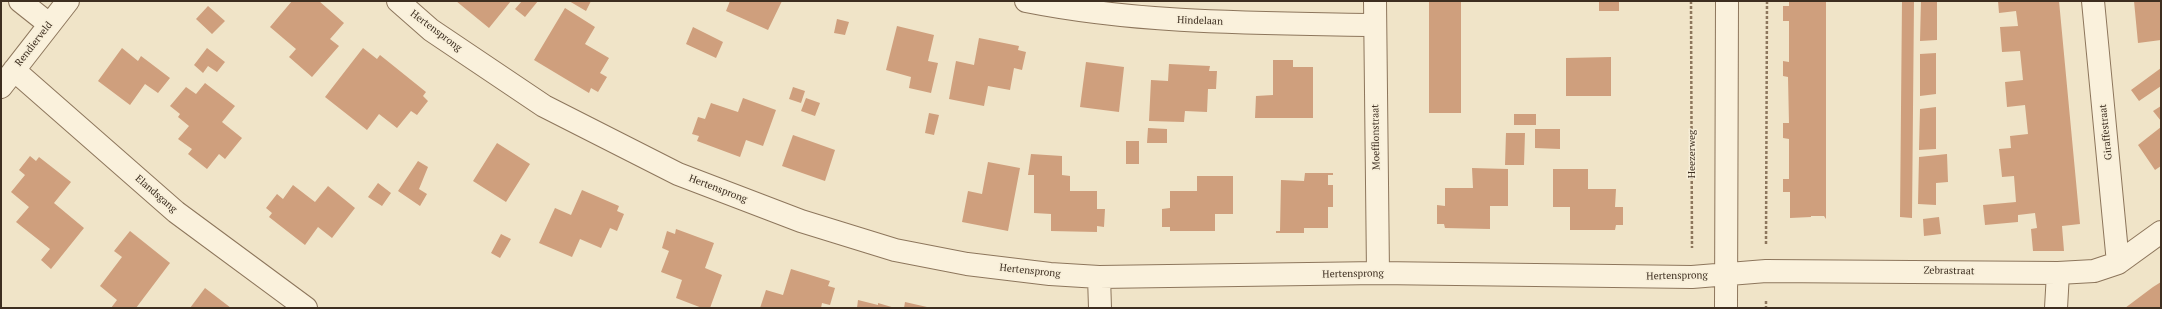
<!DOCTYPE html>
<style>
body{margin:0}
#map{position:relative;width:2162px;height:309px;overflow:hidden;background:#f0e4c8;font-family:"PT Serif",serif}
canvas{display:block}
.frame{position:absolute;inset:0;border:2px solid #3d2e20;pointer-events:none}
</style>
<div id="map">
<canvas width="2162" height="309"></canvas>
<div class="frame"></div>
</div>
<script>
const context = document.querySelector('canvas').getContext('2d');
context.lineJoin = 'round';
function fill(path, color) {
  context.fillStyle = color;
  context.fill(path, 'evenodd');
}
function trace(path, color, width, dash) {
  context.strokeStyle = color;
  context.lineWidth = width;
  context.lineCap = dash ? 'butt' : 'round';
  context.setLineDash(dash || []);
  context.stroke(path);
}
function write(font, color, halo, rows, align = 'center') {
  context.font = font + ' "PT Serif",serif';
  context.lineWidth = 3;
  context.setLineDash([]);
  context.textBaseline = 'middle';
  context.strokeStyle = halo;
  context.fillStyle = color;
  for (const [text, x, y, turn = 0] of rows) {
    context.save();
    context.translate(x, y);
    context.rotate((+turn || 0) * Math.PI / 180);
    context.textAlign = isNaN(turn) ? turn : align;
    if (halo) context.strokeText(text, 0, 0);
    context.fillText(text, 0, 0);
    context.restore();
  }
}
const building = new Path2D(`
 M292 1H319L344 23 330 39 339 46 312 77 289 57 296 49 270 27Z
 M456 1H511L489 28Z
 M522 1H538L525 17 515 9Z
 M569 1H591L586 11Z
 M730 1H782L768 30 726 11Z
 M1429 1H1461V113H1429Z
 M1599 1H1619V11H1599Z
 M1789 1H1826V219L1824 216H1811V217L1790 218V192H1783V179H1789V139L1783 138V123H1789L1788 77 1783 76V61L1789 62V21H1783V6H1789Z
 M1902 1H1914L1912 218 1900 217Z
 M1921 1H1937V40L1920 41Z
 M1998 1H2059L2080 224 2062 226 2064 251H2033L2031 229 2037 228 2035 213 2018 215V222L1985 225 1983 205 2016 202 2014 176 2002 177 1999 149 2011 148 2010 136 2028 134 2025 105 2007 107 2005 82 2023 80 2020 51 2002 52 2000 27 2018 26 2016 11 1999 13Z
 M2134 1H2161V40L2138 43Z
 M208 6 225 21 212 34 196 19Z
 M565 8 595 27 585 44 609 58 600 73 607 77 598 92 591 88 589 93 534 60Z
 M837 19 849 22 845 35 834 33Z
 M897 26 934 35 928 61 938 63 931 93 909 88 911 77 886 70Z
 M693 27 723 42 716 58 686 44Z
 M979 38 1019 46 1018 50 1026 52 1022 70 1014 68 1010 90 988 86 984 106 949 99 956 61 974 65Z
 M122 48 138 61 141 56 170 78 158 93 145 84 130 105 98 81Z
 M207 48 225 62 217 72 208 66 203 73 194 65Z
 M363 48 377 59 380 55 426 92 423 96 428 101 417 115 411 111 397 128 379 114 367 130 325 97Z
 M1936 53V94L1920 96V54Z
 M1611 57V96H1566V58Z
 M1273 60H1293V67H1313V118H1255L1256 96 1273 95Z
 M1086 62 1124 67 1119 112 1080 107Z
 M1169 64 1210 66 1209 71H1217L1216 89H1208L1207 112 1185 111 1184 122 1149 121 1151 80 1168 81Z
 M2161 68V86L2139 101 2131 90Z
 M205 83 235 106 222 122 242 138 225 159 219 154 207 169 188 154 192 149 178 139 189 126 178 117 180 114 170 106 186 87 196 94Z
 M793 87 805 91 801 103 789 99Z
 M743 98 776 110 763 146 746 140 740 157 697 141 699 136 692 134 698 117 705 119 711 103 738 112Z
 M806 98 820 103 815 116 801 111Z
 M2161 106V121L2153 111Z
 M1936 107V149L1919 150 1920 109Z
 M929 113 939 115 934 135 925 133Z
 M1514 114H1536V125H1514Z
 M2161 127V166L2155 170 2138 145Z
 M1148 128 1167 129V143H1147Z
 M1535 129H1560V149L1535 148Z
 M1506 133H1525L1524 165H1505Z
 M793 135 835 150 825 181 782 166Z
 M1126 141H1139V164H1126Z
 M497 143 530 164 506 202 473 181Z
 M1031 154 1062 156V175L1070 176V191H1097V209H1105L1104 227 1097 226V232L1051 231V214L1034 213V175H1028Z
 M1947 154 1948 182 1936 183V205L1918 204 1919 157Z
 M30 156 36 161 39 157 71 182 54 203 84 228 51 269 41 260 50 249 16 222 29 207 11 192 25 175 19 170Z
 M418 161 428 167 419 189 427 194 420 206 398 191Z
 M988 162 1020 168 1008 231 962 222 968 191 982 194Z
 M1472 168 1508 169V206H1490V229L1445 228 1444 224H1437V205L1445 206V188H1473Z
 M1553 169H1588V189H1616L1615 207H1623V225H1616L1615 230H1570V207H1553Z
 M1305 173H1333V175H1328V185H1333V207H1328V228H1304V233H1276V231H1280L1281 180 1304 181Z
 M1197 176H1233V214H1215V231H1170V227H1162V209L1170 208V191H1197Z
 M378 183 391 193 382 206 368 197Z
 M293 185 315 202 328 186 355 208 332 238 318 227 305 245 269 217 272 213 266 208 277 194 283 199Z
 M582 190 619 206 617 211 624 214 617 231 610 228 601 248 580 239 572 257 539 243 555 208 571 215Z
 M1939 217 1941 234 1924 236 1923 219Z
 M676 229 714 243 705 268 722 275 710 308H702L676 298 682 280 661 272 669 251 662 248 667 231 675 234Z
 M130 231 170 263 136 308H111L117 300 100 286 122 257 114 251Z
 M501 234 511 239 500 258 491 253Z
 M791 269 830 281 828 286 835 288 830 305 822 303 821 308H760L766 290 783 295Z
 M2161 282V308H2125L2153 287Z
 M205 288 231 308H190Z
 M858 300 878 305V303L895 308H857Z
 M905 302 927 307 926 308H904Z`);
const path = new Path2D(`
 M1691 1 1692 248
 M1766 244 1767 1
 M1766 301V308`);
const minor = new Path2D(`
 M20 1 49 24
 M398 1 431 30 544 106 678 174 801 221 895 250 967 264 1050 274 1099 277 1378 273 1692 277 1766 271 2058 273 2094 271 2118 263 2161 232
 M1026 1C1141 24 1258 23 1375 25
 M1375 1 1378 273
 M2093 1 2118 263
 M14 70 176 212 306 308
 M1 87 68 1
 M1099 277 1100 308
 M1726 308 1727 1
 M2056 308 2058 273`);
const streetNames = [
 ["Hindelaan",1200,21,2],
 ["Hertensprong",436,31,37],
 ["Rendierveld",34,44,-52],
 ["Giraffestraat",2106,132,-96],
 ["Moefflonstraat",1376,137,-91],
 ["Heezerweg",1692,154,-90],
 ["Hertensprong",718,189,21],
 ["Elandsgang",156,194,41],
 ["Hertensprong",1030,271,6],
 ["Zebrastraat",1949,271,1],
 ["Hertensprong",1353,274,-1],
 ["Hertensprong",1677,276,-1]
];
fill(building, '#cf9f7d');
trace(minor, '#8d765c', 24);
trace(path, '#8d765c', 2.5, [3, 2]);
trace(minor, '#faf1dc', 22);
write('10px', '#3d2e20', '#f7eed8', streetNames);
</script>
